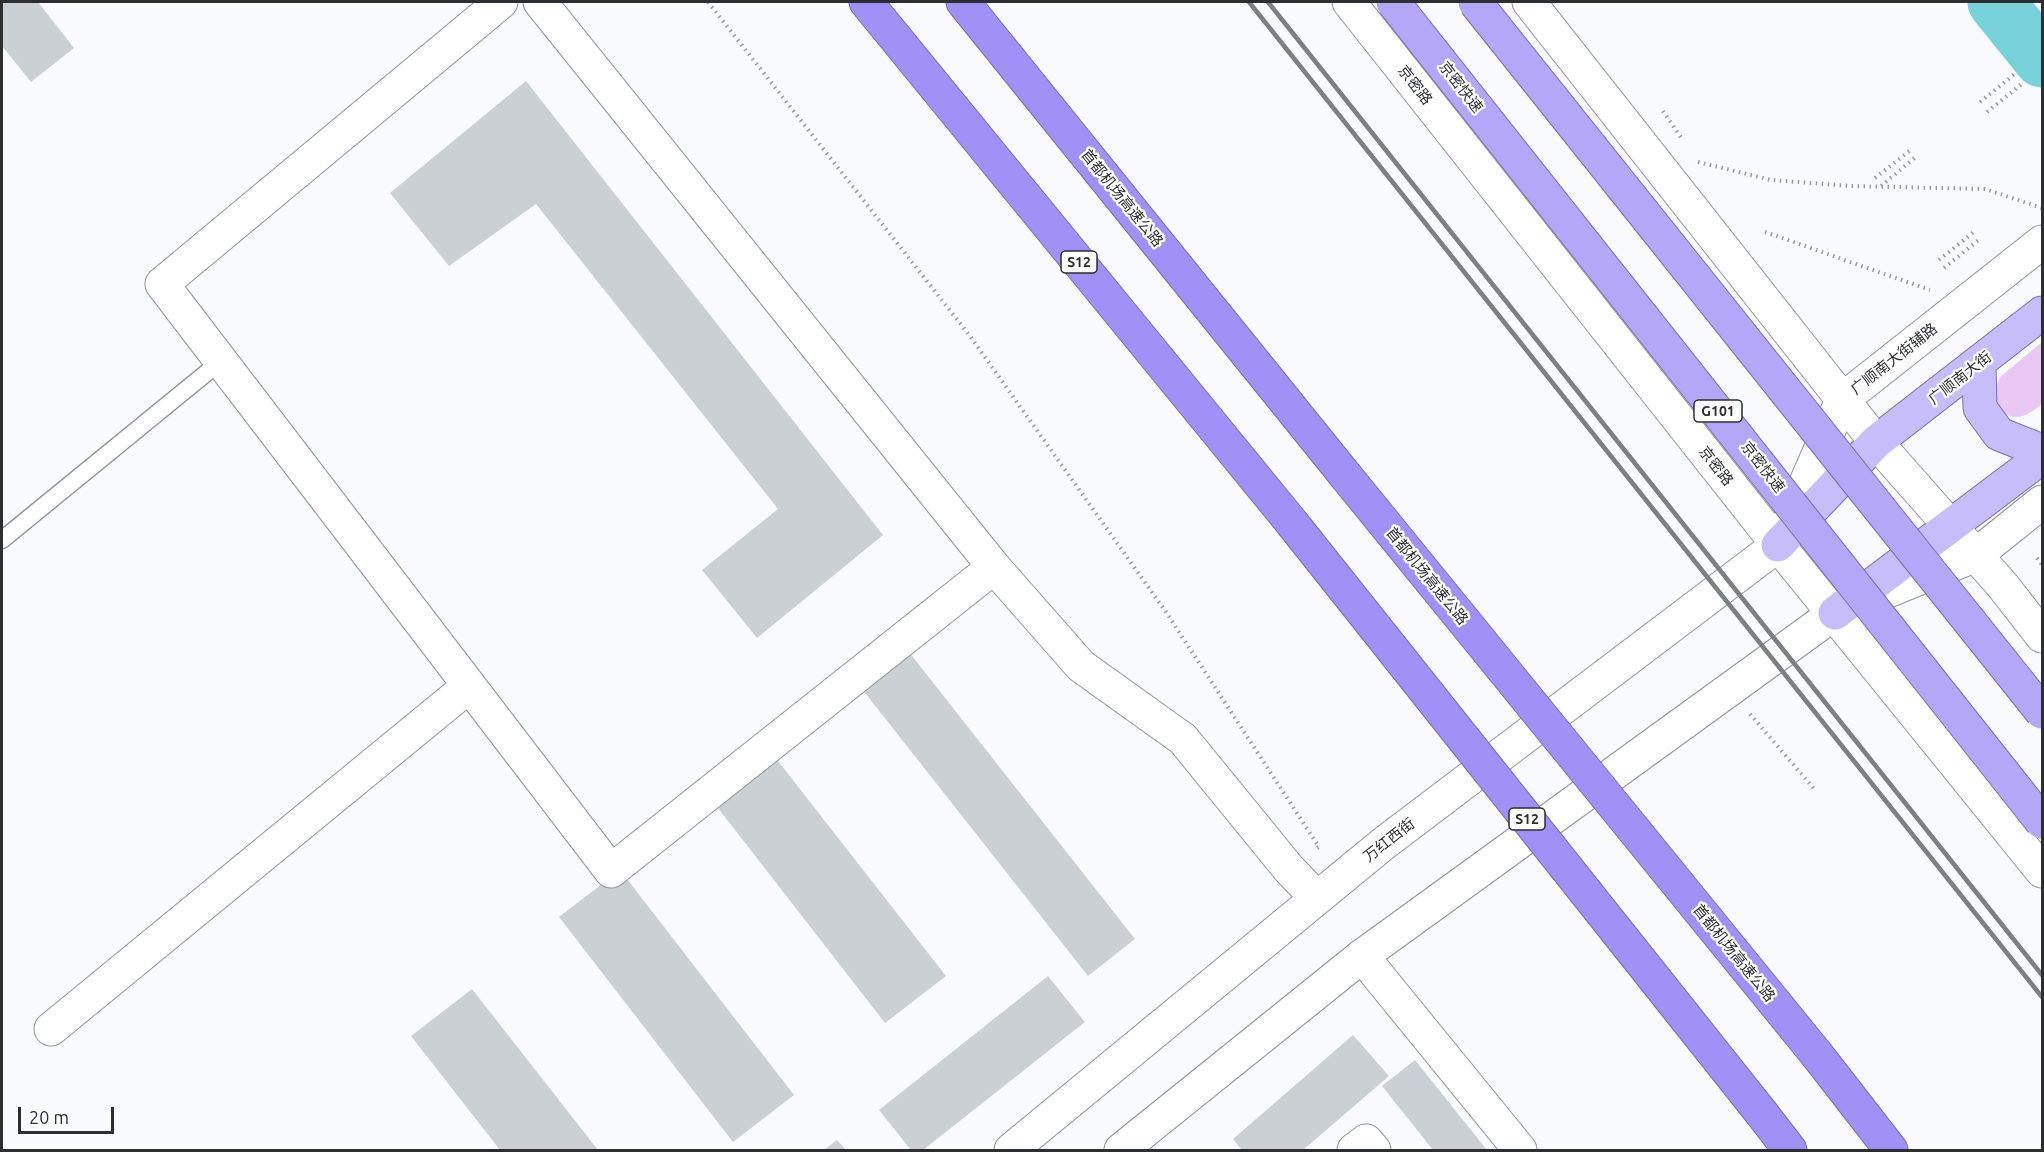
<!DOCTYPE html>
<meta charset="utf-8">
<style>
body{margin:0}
#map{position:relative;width:2044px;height:1152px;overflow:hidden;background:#f9fbff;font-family:Ubuntu,sans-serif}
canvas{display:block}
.frame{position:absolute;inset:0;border:3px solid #2d2e30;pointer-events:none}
.scale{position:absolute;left:18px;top:1107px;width:96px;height:27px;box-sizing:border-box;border:3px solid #2d2e30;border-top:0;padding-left:8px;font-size:18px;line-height:21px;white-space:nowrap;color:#2d2e30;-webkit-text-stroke:4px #fff;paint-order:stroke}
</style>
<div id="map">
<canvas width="2044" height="1152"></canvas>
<div class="frame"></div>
<div class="scale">20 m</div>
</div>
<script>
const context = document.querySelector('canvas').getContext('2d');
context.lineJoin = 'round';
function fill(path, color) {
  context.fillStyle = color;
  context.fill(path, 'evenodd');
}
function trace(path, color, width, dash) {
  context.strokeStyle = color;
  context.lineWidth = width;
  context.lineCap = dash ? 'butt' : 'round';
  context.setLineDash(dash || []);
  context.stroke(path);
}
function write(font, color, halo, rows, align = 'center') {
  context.font = font + ' Ubuntu,"Noto Sans SC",sans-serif';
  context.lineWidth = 4.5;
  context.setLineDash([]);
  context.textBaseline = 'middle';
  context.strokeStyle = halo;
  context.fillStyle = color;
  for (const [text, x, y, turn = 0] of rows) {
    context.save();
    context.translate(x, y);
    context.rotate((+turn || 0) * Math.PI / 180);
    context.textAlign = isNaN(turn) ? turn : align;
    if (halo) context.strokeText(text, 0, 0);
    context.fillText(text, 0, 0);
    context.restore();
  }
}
const green = new Path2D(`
 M2042 342V404C2021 422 2005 423 1992 397L2000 377Z`);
const river = new Path2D(`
 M1996 2 2042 59`);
const building = new Path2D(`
 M2 2H38L74 48 31 82 2 46Z
 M526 81 883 535 757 638 702 570 778 509 536 204 449 266 390 193Z
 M905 647 1135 939 1088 976 858 684Z
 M771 752 946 976 885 1023 711 799Z
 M620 870 794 1095 733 1142 559 917Z
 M1048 976 1085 1022 923 1150H911L879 1110Z
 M472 989 598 1150H500L411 1036Z
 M1353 1035 1389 1076 1303 1150H1242L1233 1139Z
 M1415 1060 1487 1150H1433L1382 1086Z
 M837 1140 846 1150H824Z`);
const path = new Path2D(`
 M708 2 970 336 1166 612 1319 847 1314 850
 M1980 102 2016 73
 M1663 111 1682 139
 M1987 112 2023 83
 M1698 162 1771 180 1851 186 1985 189 2042 208
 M1875 178 1912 149
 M1881 186 1917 156
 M1765 232 1930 290
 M1939 260 1975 231
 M1944 268 1981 238
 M2037 558 2042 565
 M1750 714 1815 790`);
const service = new Path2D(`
 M2 540 221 361`);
const minor = new Path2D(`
 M501 2 162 284 611 871 994 567
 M540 2 994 567 1081 666 1183 739 1289 869 1317 898
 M1784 533 1842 400 2042 242
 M1856 604 1976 555 2042 502
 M1362 956 1520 1150
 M51 1029 469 686
 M1354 1150 1366 1141 1374 1150`);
const secondary = new Path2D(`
 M1349 2 1778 545 2042 871
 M1529 2 1876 442 2003 586 2042 636
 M1011 1150 1383 844 1778 545
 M1121 1150 1362 956 1835 613`);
const primary = new Path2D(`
 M1979 364 1980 408 1999 434 2042 451
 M1778 545 1876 442 2042 313
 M1835 613 2042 457`);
const motorway = new Path2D(`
 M866 2 1292 523
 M963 2 1345 475
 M1818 1056 1891 1150
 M1763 1115 1790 1150`);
const rail = new Path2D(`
 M1249 2 2042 997
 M1268 2 2042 975`);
const trunkBridge = new Path2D(`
 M1393 2 2042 822
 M1475 2 2042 712`);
const motorwayBridge = new Path2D(`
 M1345 475 1818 1056
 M1292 523 1763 1115`);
const shields = [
 [1079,262,36],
 [1718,411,48],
 [1527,819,36]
];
const shieldNames = [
 ["S12",1079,262],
 ["G101",1718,411],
 ["S12",1527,819]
];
const streetNames = [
 ["京密路",1415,85,52],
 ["京密快速",1461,87,52],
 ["首都机场高速公路",1122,198,51],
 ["广顺南大街辅路",1894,359,-38],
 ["广顺南大街",1960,378,-38],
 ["京密路",1716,466,52],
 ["京密快速",1763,467,52],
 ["首都机场高速公路",1427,576,51],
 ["万红西街",1389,840,-38],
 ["首都机场高速公路",1734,953,51]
];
fill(green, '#eac8f4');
trace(river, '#77d2da', 57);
fill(building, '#cad0d3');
trace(service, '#919499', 19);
trace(minor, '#919499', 35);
trace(secondary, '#919499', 35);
trace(primary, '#786eb1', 35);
trace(motorway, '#786eb1', 35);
trace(path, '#989a9d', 4, [1.5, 4.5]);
trace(service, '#fff', 16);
trace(minor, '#fff', 33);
trace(secondary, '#fff', 33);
trace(primary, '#c7bdfa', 33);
trace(motorway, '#a191f6', 33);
trace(rail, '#7e7f82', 4.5);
trace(trunkBridge, '#786eb1', 35, []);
trace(motorwayBridge, '#786eb1', 35, []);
trace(trunkBridge, '#b4a7f8', 33);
trace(motorwayBridge, '#a191f6', 33);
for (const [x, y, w] of shields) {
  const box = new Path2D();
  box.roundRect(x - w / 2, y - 11, w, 22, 4.5);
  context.fillStyle = '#fff';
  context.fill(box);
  trace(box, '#2d2e30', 1.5);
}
write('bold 14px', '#2d2e30', null, shieldNames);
write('15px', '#2d2e30', '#fff', streetNames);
</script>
